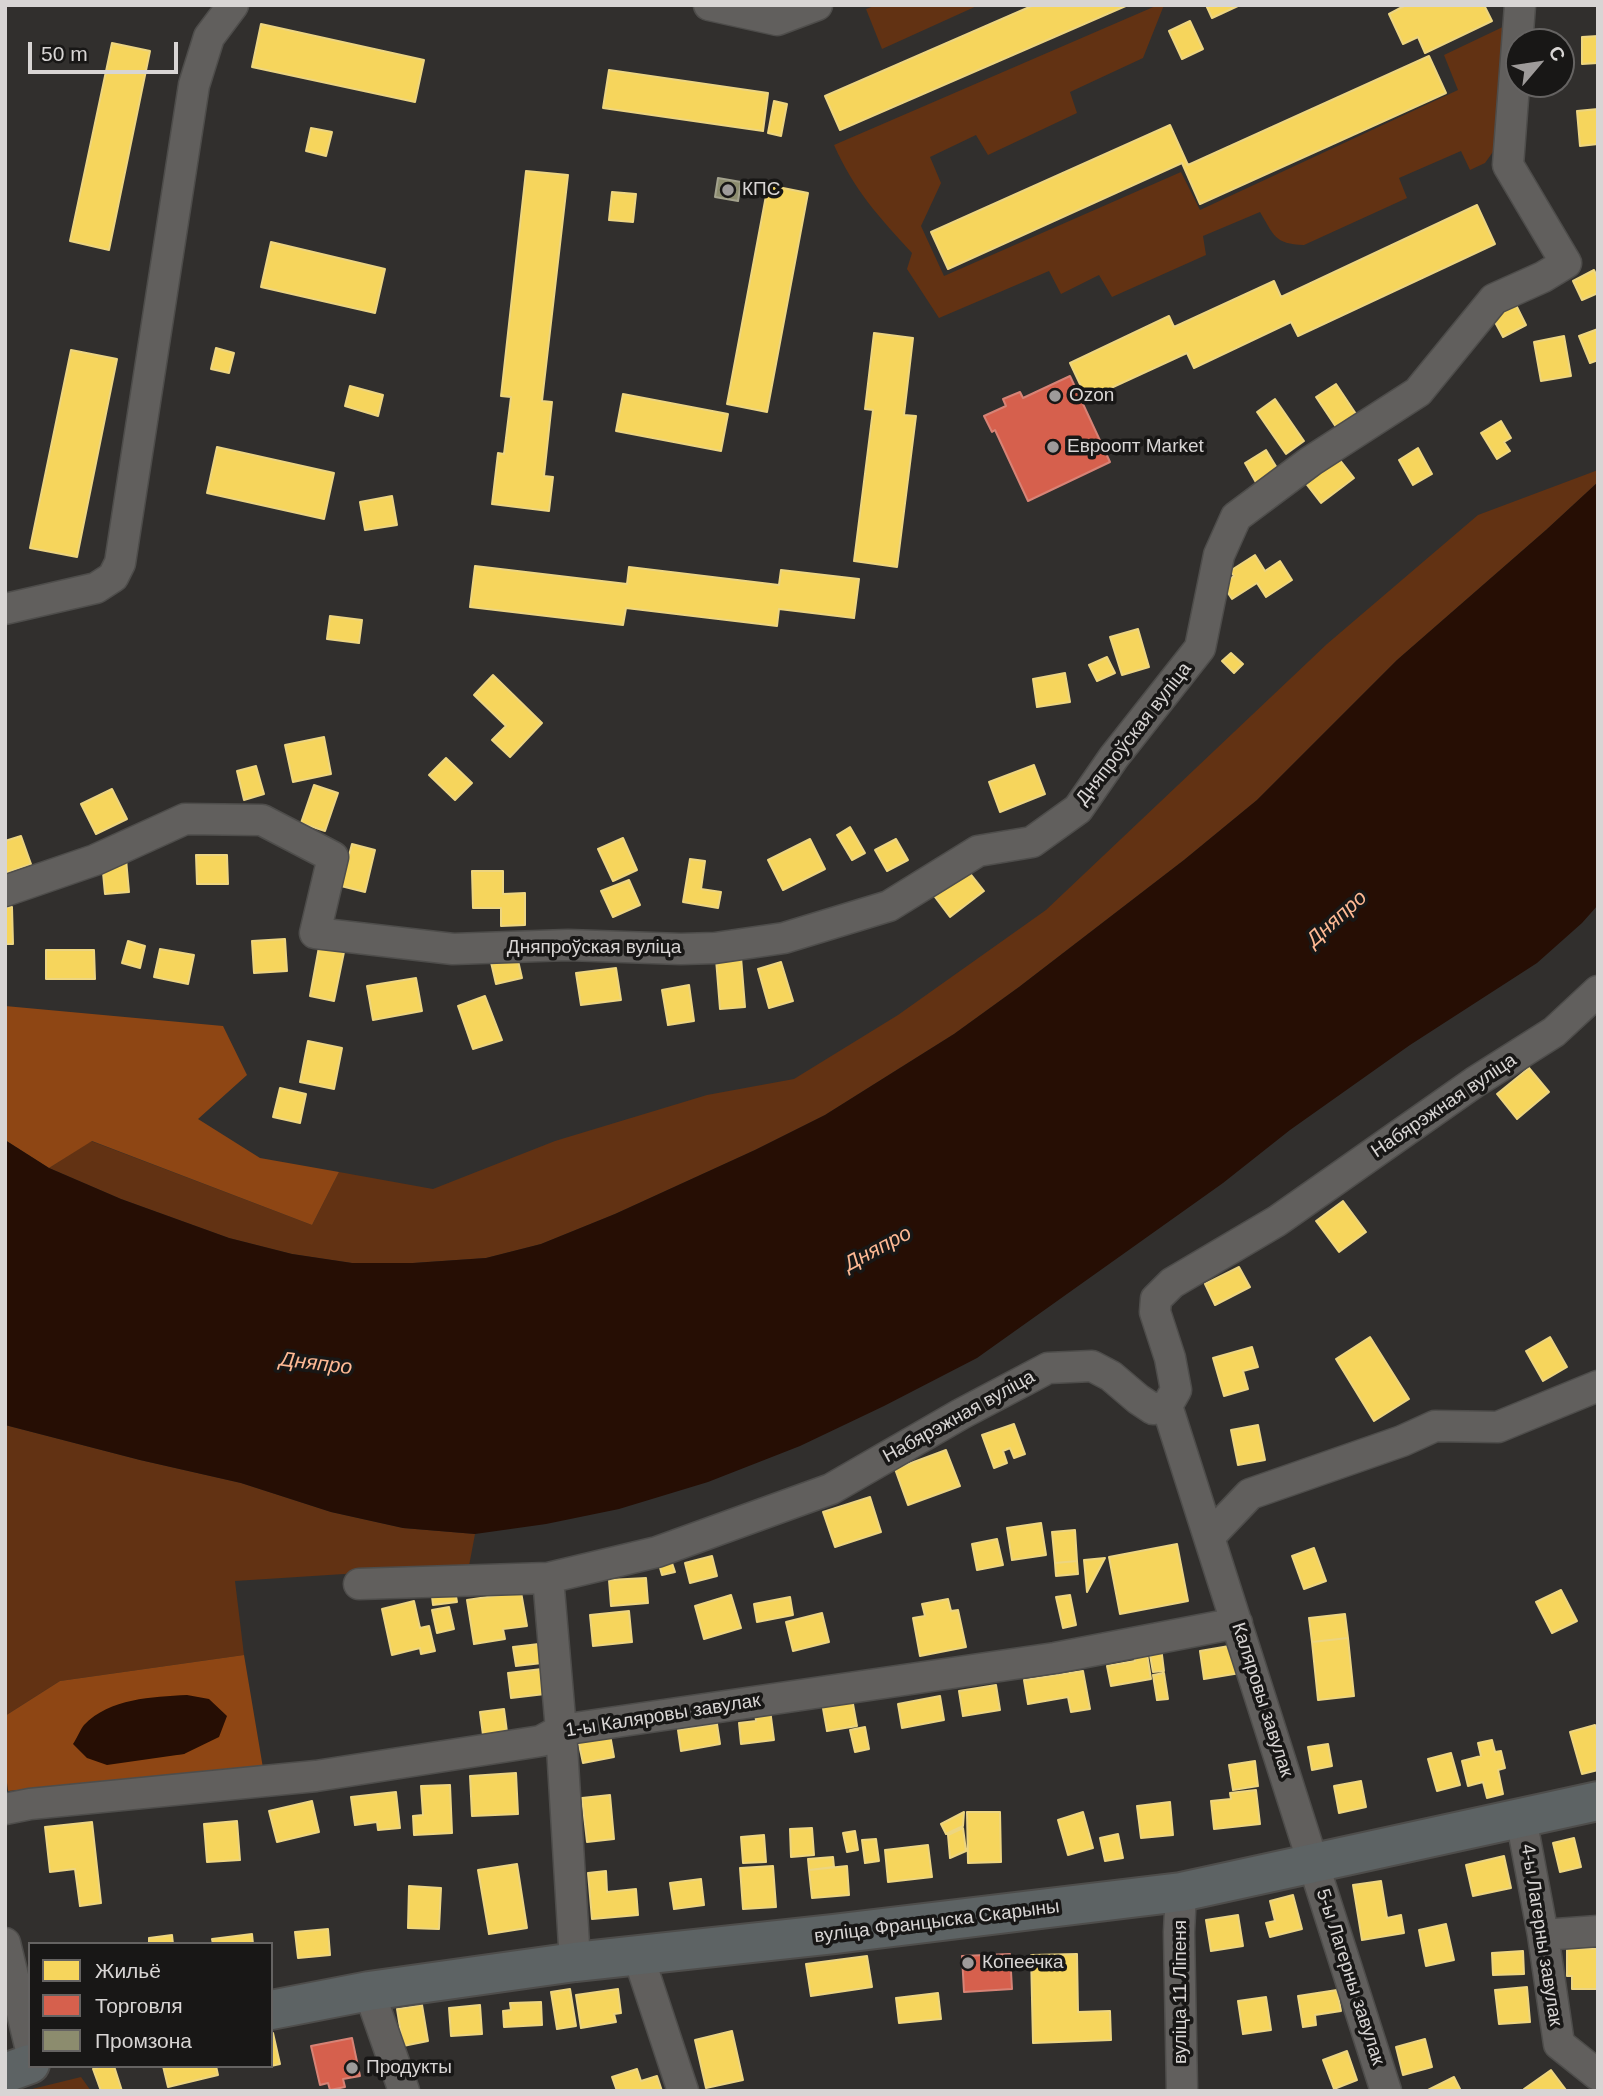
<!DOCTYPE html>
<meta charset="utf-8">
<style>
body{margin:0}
#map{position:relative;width:1603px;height:2096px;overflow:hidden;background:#312f2d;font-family:Arial,sans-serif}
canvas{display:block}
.frame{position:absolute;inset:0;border:7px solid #d8d5d4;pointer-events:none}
.legend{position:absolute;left:28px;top:1942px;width:245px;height:126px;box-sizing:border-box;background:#181716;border:2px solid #656362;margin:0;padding:9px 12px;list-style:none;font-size:21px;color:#d8d5d4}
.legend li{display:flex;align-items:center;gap:14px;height:35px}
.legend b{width:35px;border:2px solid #656362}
.north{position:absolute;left:1505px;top:28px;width:70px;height:70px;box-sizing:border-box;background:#181716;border:2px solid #656362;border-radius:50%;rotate:61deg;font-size:19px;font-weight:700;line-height:28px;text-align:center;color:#d8d5d4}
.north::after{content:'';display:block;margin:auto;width:24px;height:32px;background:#9e9b9a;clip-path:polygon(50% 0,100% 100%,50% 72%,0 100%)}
.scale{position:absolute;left:28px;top:42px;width:150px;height:32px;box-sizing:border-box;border:4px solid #d8d5d4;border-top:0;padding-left:9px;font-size:21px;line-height:24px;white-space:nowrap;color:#d8d5d4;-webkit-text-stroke:5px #181716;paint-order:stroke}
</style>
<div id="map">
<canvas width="1603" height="2096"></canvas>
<div class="frame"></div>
<ul class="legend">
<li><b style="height:19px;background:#f6d55c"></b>Жильё</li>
<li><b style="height:19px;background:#d6604d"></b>Торговля</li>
<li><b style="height:19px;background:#8c8c6e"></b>Промзона</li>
</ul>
<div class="north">С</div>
<div class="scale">50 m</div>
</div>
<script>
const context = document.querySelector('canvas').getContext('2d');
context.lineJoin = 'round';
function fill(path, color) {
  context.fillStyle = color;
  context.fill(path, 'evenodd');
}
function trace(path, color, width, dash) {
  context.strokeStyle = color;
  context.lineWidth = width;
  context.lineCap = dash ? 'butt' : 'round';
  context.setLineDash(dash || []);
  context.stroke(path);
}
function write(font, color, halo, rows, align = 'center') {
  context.font = font + ' Arial,sans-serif';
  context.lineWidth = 7;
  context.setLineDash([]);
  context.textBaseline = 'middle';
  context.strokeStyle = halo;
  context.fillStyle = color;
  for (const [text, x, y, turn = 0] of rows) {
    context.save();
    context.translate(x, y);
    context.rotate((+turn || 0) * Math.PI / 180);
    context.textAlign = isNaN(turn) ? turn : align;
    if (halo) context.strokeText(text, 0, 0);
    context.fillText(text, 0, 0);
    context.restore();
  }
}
const green = new Path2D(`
 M877 5H979L882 49 866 9Z
 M1158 5H1164L1143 58 1070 92 1077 113 988 155 976 135 930 157 941 183 921 226 944 276 1181 172 1200 210 1458 90 1444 55 1507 25 1495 149 1485 163 1470 170 1461 151 1399 178 1407 198 1304 245C1274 244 1274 235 1260 212L1203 236 1206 255 1112 297 1099 275 1061 294 1049 271 939 318 907 269 912 253C879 217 854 190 834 145Z
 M1598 470V482L1546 530 1397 660 1257 800 1184 860 1019 987 954 1034 825 1115 755 1150 615 1214 541 1244 486 1258 413 1263H352L292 1254 229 1238 121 1199 49 1168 91 1141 312 1225 339 1172 433 1189 555 1141 707 1095 794 1079 898 1015 1046 910 1327 644 1478 515Z
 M5 1425 140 1460 241 1483 331 1512 403 1528 475 1534 469 1566 235 1581 244 1655 60 1681 5 1716Z
 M81 2077 91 2091H24Z`);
const forest = new Path2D(`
 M5 1006 223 1026 247 1075 198 1119 260 1158 339 1172 312 1225 92 1141 49 1168 5 1140Z
 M244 1655 263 1768 8 1791 5 1766V1716L60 1681ZM226 1716 184 1754 160 1756Z`);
const water = new Path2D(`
 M1598 482V905L1582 923 1537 963 1410 1045 1290 1130 1223 1183 977 1358 884 1406 800 1446 708 1482 619 1509 546 1524 475 1534 403 1528 331 1512 241 1483 140 1460 5 1425V1140L49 1168 121 1199 229 1238 292 1254 352 1263H413L486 1258 541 1244 615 1214 755 1150 825 1115 954 1034 1019 987 1184 860 1257 800 1397 660 1546 530Z
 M187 1695 209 1699 227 1716 219 1737 184 1754 107 1765 87 1758 73 1744C77 1738 80 1730 84 1725 110 1698 152 1697 187 1695Z`);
const homes = new Path2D(`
 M1034 5H1128L840 130 825 96Z
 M1206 5H1240L1212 18Z
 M1406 5H1484L1492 21 1425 53 1418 37 1403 44 1389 14Z
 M1190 21 1203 49 1182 59 1169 31Z
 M261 24 424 60 415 102 252 67Z
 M1598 36V63L1582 64V37Z
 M112 43 150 51 109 250 70 241Z
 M1429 56 1446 93 1200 204 1182 163 948 269 931 232 1170 125 1188 165Z
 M609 70 768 93 763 131 603 108Z
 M774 101 787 104 781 136 768 133Z
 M1598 109V144L1580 146 1577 111Z
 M311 128 332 132 326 156 306 151Z
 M526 171 568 175 542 401 552 402 544 476 553 477 549 511 492 504 498 453 504 454 511 397 501 396Z
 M768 185 808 193 767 412 727 404Z
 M612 192 636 194 633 222 609 220Z
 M1477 205 1495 244 1298 336 1291 322 1194 368 1187 353 1087 399 1070 363 1169 316 1174 327 1274 281 1281 297Z
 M271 242 385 269 375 313 261 287Z
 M1594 270 1598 279V293L1582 300 1573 281Z
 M1512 297 1526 325 1503 337 1488 309Z
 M1598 329V360L1590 363 1579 336Z
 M874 333 913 338 904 415 916 416 897 567 854 561 873 410 865 409Z
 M1564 336 1571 376 1541 381 1534 342Z
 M216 348 234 353 229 373 211 369Z
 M71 350 117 359 77 557 30 548Z
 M1336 384 1356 414 1336 427 1316 397Z
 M350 386 383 395 378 416 345 406Z
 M623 394 728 414 721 451 616 431Z
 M1275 399 1304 441 1286 454 1257 412Z
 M1501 421 1511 438 1504 442 1510 451 1497 459 1481 433Z
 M217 447 334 473 324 519 207 493Z
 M1418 448 1432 474 1413 485 1399 460Z
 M1266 450 1280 473 1258 486 1245 463Z
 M1336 455 1354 478 1321 503 1304 481Z
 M392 496 397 525 365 530 360 502Z
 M1255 555 1265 571 1280 561 1292 580 1266 597 1257 583 1232 599 1222 584 1234 576 1230 571Z
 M475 566 627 584 629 567 779 585 781 570 859 579 854 618 779 609 777 626 626 608 623 625 470 607Z
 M330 616 362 620 359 643 327 639Z
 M1138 629 1149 667 1122 675 1110 637Z
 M1231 653 1243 664 1234 673 1222 661Z
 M1107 657 1115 673 1097 681 1089 665Z
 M1065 673 1070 702 1037 707 1033 679Z
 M493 675 542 723 510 757 492 740 506 726 474 695Z
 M324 737 331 774 293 782 285 745Z
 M446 758 472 783 455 800 429 775Z
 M1034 765 1045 794 1000 812 989 782Z
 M256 766 264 794 244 800 237 771Z
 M314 785 338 793 325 831 301 823Z
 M112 789 127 819 96 834 81 804Z
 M850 827 865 853 852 860 837 835Z
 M21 836 31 864 5 873V841Z
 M623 838 637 870 613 881 598 849Z
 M810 839 825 869 783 890 768 860Z
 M896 839 908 860 887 871 875 850Z
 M352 844 375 850 365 892 341 886Z
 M196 855H227L228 884H197Z
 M126 859 129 892 105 894 102 862Z
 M690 859 705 861 701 889 721 892 718 908 683 902Z
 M965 867 984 891 950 917 932 893Z
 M472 871H503V894L525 893V925L501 926V908H473Z
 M629 880 640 905 613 917 601 891Z
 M5 907H12L13 944H5Z
 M285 939 287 971 254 973 252 941Z
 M128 941 145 946 140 968 122 963Z
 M319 947 344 952 334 1001 310 996Z
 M160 949 194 955 188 984 154 977Z
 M46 950H94L95 979H46Z
 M516 952 522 978 496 984 490 958Z
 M741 957 745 1007 720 1009 716 959Z
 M781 962 793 1001 769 1008 758 969Z
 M616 968 621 1000 581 1005 576 973Z
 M416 978 422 1011 373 1020 367 986Z
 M689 985 694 1021 668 1025 662 990Z
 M485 996 502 1040 473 1049 458 1006Z
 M308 1041 342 1048 334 1089 300 1082Z
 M1529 1068 1549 1092 1517 1119 1497 1094Z
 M280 1088 306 1094 300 1123 273 1117Z
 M1343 1201 1366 1232 1339 1252 1316 1221Z
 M1239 1267 1250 1287 1215 1305 1205 1284Z
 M1370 1337 1409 1399 1374 1421 1336 1359Z
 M1550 1337 1567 1367 1543 1381 1526 1351Z
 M1252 1347 1258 1367 1243 1371 1248 1389 1224 1396 1213 1358Z
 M1014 1424 1025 1454 1014 1458 1010 1448 1003 1451 1007 1463 994 1468 982 1435Z
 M1258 1425 1265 1460 1238 1465 1231 1430Z
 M946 1450 960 1486 908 1505 895 1469Z
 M870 1497 881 1532 835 1547 823 1512Z
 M1041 1523 1046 1555 1012 1560 1007 1528Z
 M1075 1530 1077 1561 1055 1563 1052 1532Z
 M997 1539 1003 1565 977 1570 972 1544Z
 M1177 1544 1188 1601 1120 1614 1109 1557Z
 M1314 1548 1326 1581 1304 1589 1292 1556Z
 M669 1554 675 1572 662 1575 657 1557Z
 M712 1556 717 1576 690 1583 685 1563Z
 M1105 1558 1087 1592 1084 1560Z
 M1077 1561 1078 1574 1056 1576 1055 1563Z
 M646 1578 648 1603 611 1606 609 1580Z
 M454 1585 457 1602 433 1605 431 1588Z
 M1561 1590 1577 1621 1552 1633 1536 1602Z
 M521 1592 527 1626 503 1629 505 1639 474 1644 467 1600Z
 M731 1595 741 1628 704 1639 695 1606Z
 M1070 1595 1076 1625 1063 1628 1056 1597Z
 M790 1597 793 1615 757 1622 754 1604Z
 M948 1599 951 1611 958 1610 966 1647 920 1656 913 1618 925 1616 922 1604Z
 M414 1601 420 1628 429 1626 435 1651 421 1654 420 1648 392 1655 382 1609Z
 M449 1607 454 1629 437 1633 432 1610Z
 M629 1611 632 1642 593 1646 590 1615Z
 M822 1613 829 1642 793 1651 786 1622Z
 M1345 1614 1348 1638 1312 1642 1309 1618Z
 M1348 1638 1354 1696 1318 1700 1312 1642Z
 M539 1644 542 1663 516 1666 513 1647Z
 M1235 1645 1240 1673 1204 1679 1200 1651Z
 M1161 1647 1164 1671 1153 1672 1149 1649Z
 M1147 1654 1151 1679 1111 1686 1107 1666 1135 1661 1134 1656Z
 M542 1669 545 1694 511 1698 508 1673Z
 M1083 1671 1090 1709 1071 1712 1068 1697 1028 1704 1024 1680Z
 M1164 1673 1168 1699 1157 1700 1153 1675Z
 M996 1685 1000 1710 963 1716 959 1691Z
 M851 1693 857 1726 827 1731 821 1697Z
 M940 1696 944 1720 902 1728 898 1704Z
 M769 1702 774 1740 741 1744 739 1723 756 1721 754 1704Z
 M504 1709 507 1732 483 1735 480 1712Z
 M717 1724 720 1744 681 1751 678 1730Z
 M1595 1725 1598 1733V1770L1582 1774 1570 1732Z
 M865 1727 869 1749 855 1752 850 1730Z
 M609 1729 614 1757 583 1763 577 1735Z
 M1492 1740 1495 1752 1501 1751 1505 1768 1498 1770 1503 1794 1487 1798 1483 1782 1468 1786 1462 1761 1481 1756 1478 1743Z
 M1328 1744 1332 1766 1312 1770 1308 1747Z
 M1451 1753 1460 1785 1437 1791 1428 1759Z
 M1255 1761 1258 1786 1233 1790 1229 1765Z
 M516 1773 518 1814 472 1816 470 1776Z
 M1361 1781 1366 1807 1339 1813 1334 1786Z
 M450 1785 452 1833 414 1835 413 1816 423 1815 421 1786Z
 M1256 1790 1260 1824 1214 1829 1211 1801 1231 1799 1230 1793Z
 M396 1792 400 1828 378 1830 377 1822 355 1825 351 1797Z
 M610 1795 614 1839 587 1842 582 1798Z
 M312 1801 319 1832 277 1842 269 1811Z
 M1170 1802 1173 1835 1141 1838 1137 1806Z
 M964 1812 963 1826 946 1834 941 1824Z
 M967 1812H1000L1001 1862 968 1863Z
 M1083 1812 1093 1848 1068 1855 1058 1820Z
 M237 1821 240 1860 207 1862 204 1824Z
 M92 1822 101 1903 80 1906 75 1869 50 1872 45 1827Z
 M812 1828 814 1855 791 1857 790 1829Z
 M963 1828 966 1851 950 1858 948 1835Z
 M855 1831 858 1850 847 1852 843 1833Z
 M1118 1834 1123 1858 1105 1861 1100 1838Z
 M764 1835 766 1862 743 1863 741 1837Z
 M1574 1838 1581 1867 1560 1872 1553 1843Z
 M876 1839 879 1861 865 1863 862 1840Z
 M928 1845 932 1877 888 1882 885 1850Z
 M1504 1856 1511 1888 1473 1896 1466 1865Z
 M833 1857 834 1867 809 1870 808 1859Z
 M517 1864 527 1928 489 1934 478 1870Z
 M773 1866 776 1907 743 1909 740 1868Z
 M847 1866 849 1895 812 1898 809 1870Z
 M606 1871 607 1892 636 1889 638 1915 592 1919 588 1873Z
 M701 1879 704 1905 674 1909 670 1883Z
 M1381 1881 1387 1918 1401 1915 1404 1933 1362 1940 1353 1885Z
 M409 1886 441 1888 439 1929 408 1928Z
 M1293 1895 1302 1929 1270 1937 1266 1923 1275 1921 1270 1901Z
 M1238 1915 1243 1946 1211 1951 1206 1920Z
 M1446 1924 1454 1960 1426 1966 1419 1930Z
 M328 1929 330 1955 298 1958 295 1932Z
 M252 1934 253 1944H213L212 1939Z
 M172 1935 173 1944H149V1938Z
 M1567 1948 1598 1949V1989H1572V1976H1567Z
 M1523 1951 1524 1974 1493 1975 1492 1953Z
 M1077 1954 1078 2012 1110 2011 1111 2040 1033 2043 1031 1955Z
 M867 1956 872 1987 811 1996 806 1964Z
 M1527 1987 1530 2022 1499 2024 1495 1990Z
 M570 1989 576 2026 557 2029 551 1992Z
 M618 1989 621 2013 614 2014 616 2022 581 2028 576 1995Z
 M1337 1990 1341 2011 1315 2015 1316 2025 1303 2027 1298 1996Z
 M938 1993 941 2019 899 2023 896 1998Z
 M1266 1997 1271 2030 1243 2034 1238 2001Z
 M541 2002 542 2025 504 2027 503 2011 511 2010 510 2003Z
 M422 2005 428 2041 403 2046 397 2009Z
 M480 2005 482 2034 451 2036 449 2008Z
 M732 2031 743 2080 706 2088 695 2040Z
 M271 2033H273L280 2064 271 2066Z
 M1425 2039 1432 2067 1403 2075 1396 2047Z
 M1347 2051 1357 2080 1334 2089 1323 2060Z
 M102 2066H114L122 2091H101L93 2069Z
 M163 2066H216L218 2075 168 2087Z
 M637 2069 641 2081 657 2076 662 2091H617L612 2077Z
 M1551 2070 1566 2090 1525 2091 1524 2089Z
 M1454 2077 1461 2091H1426Z`);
const shops = new Path2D(`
 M1070 376 1110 462 1028 501 995 430 992 432 984 416 1006 406 1003 399 1020 392 1023 398Z
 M1010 1954 1012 1989 964 1992 962 1956Z
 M352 2038 360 2076 343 2079 345 2087 330 2090 328 2083 320 2085 311 2046Z`);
const industry = new Path2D(`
 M718 178 741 182 738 201 715 197Z`);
const minor = new Path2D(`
 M709 5 777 20 817 5
 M5 609 96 588 113 577 120 563 194 85 209 37 233 5
 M5 891 95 860 185 819 262 820 333 857 315 933 453 949 568 945 681 949 715 948 784 938 889 906 978 851 1032 842 1078 809 1114 757 1200 648 1219 555 1236 517 1311 461 1418 392 1494 299 1543 277 1566 263 1508 165 1520 5
 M1167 1406 1386 2091
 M1209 1537 1250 1494 1402 1441 1435 1426 1498 1427 1598 1386
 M548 1578 561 1730 575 1962
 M359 1584 548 1578 657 1552 831 1489 961 1414 1048 1368 1092 1366 1111 1376 1138 1399 1153 1409 1167 1406 1176 1390 1170 1358 1155 1312 1156 1299 1172 1283 1277 1221 1475 1082 1554 1032 1598 991
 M5 1809 30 1804 316 1776 541 1741 561 1730 1055 1658 1237 1623
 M1521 1818 1543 1935 1559 2044 1598 2075
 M1181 1892 1179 1932 1182 2091
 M1543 1935 1598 1931
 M5 1943 30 2046
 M638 1955 683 2091
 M369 1991 404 2091`);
const major = new Path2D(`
 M271 2010 369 1991 575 1962 834 1934 1181 1892 1598 1801
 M5 2073 30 2064`);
const markers = [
 [728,190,7,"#9e9b9a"],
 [1055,396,7,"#9e9b9a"],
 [1053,447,7,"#9e9b9a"],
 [968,1963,7,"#9e9b9a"],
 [352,2068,7,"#9e9b9a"]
];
const poiNames = [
 ["КПС",742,190],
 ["Ozon",1069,396],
 ["Евроопт Market",1067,447],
 ["Копеечка",982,1963],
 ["Продукты",366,2068]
];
const streetNames = [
 ["Дняпроўская вуліца",1134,734,-52],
 ["Дняпроўская вуліца",594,948],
 ["Набярэжная вуліца",1444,1106,-34],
 ["Набярэжная вуліца",959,1417,-29],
 ["Каляровы завулак",1262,1700,72],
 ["1-ы Каляровы завулак",663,1716,-9],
 ["вуліца Францыска Скарыны",937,1922,-7],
 ["4-ы Лагерны завулак",1541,1935,81],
 ["5-ы Лагерны завулак",1350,1977,72],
 ["вуліца 11 Ліпеня",1181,1992,-90]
];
const waterNames = [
 ["Дняпро",1337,919,-42],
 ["Дняпро",878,1249,-28],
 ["Дняпро",316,1364,7]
];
fill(green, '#623213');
fill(forest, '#8e4614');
fill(water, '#260e04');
fill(homes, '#f6d55c');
trace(homes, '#edd580', 2);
fill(shops, '#d6604d');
trace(shops, '#d78376', 2);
fill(industry, '#8c8c6e');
trace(industry, '#a3a28d', 2);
trace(minor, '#4e4d4b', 33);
trace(major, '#4e4d4b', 42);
trace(minor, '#615f5d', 30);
trace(major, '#5d6364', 38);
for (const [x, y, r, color] of markers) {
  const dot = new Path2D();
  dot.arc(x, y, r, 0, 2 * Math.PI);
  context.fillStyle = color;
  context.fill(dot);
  trace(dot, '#181716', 2.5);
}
write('19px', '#d8d5d4', '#181716', poiNames, 'left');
write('19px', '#d8d5d4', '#181716', streetNames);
write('italic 21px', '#feb994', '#181716', waterNames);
</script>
